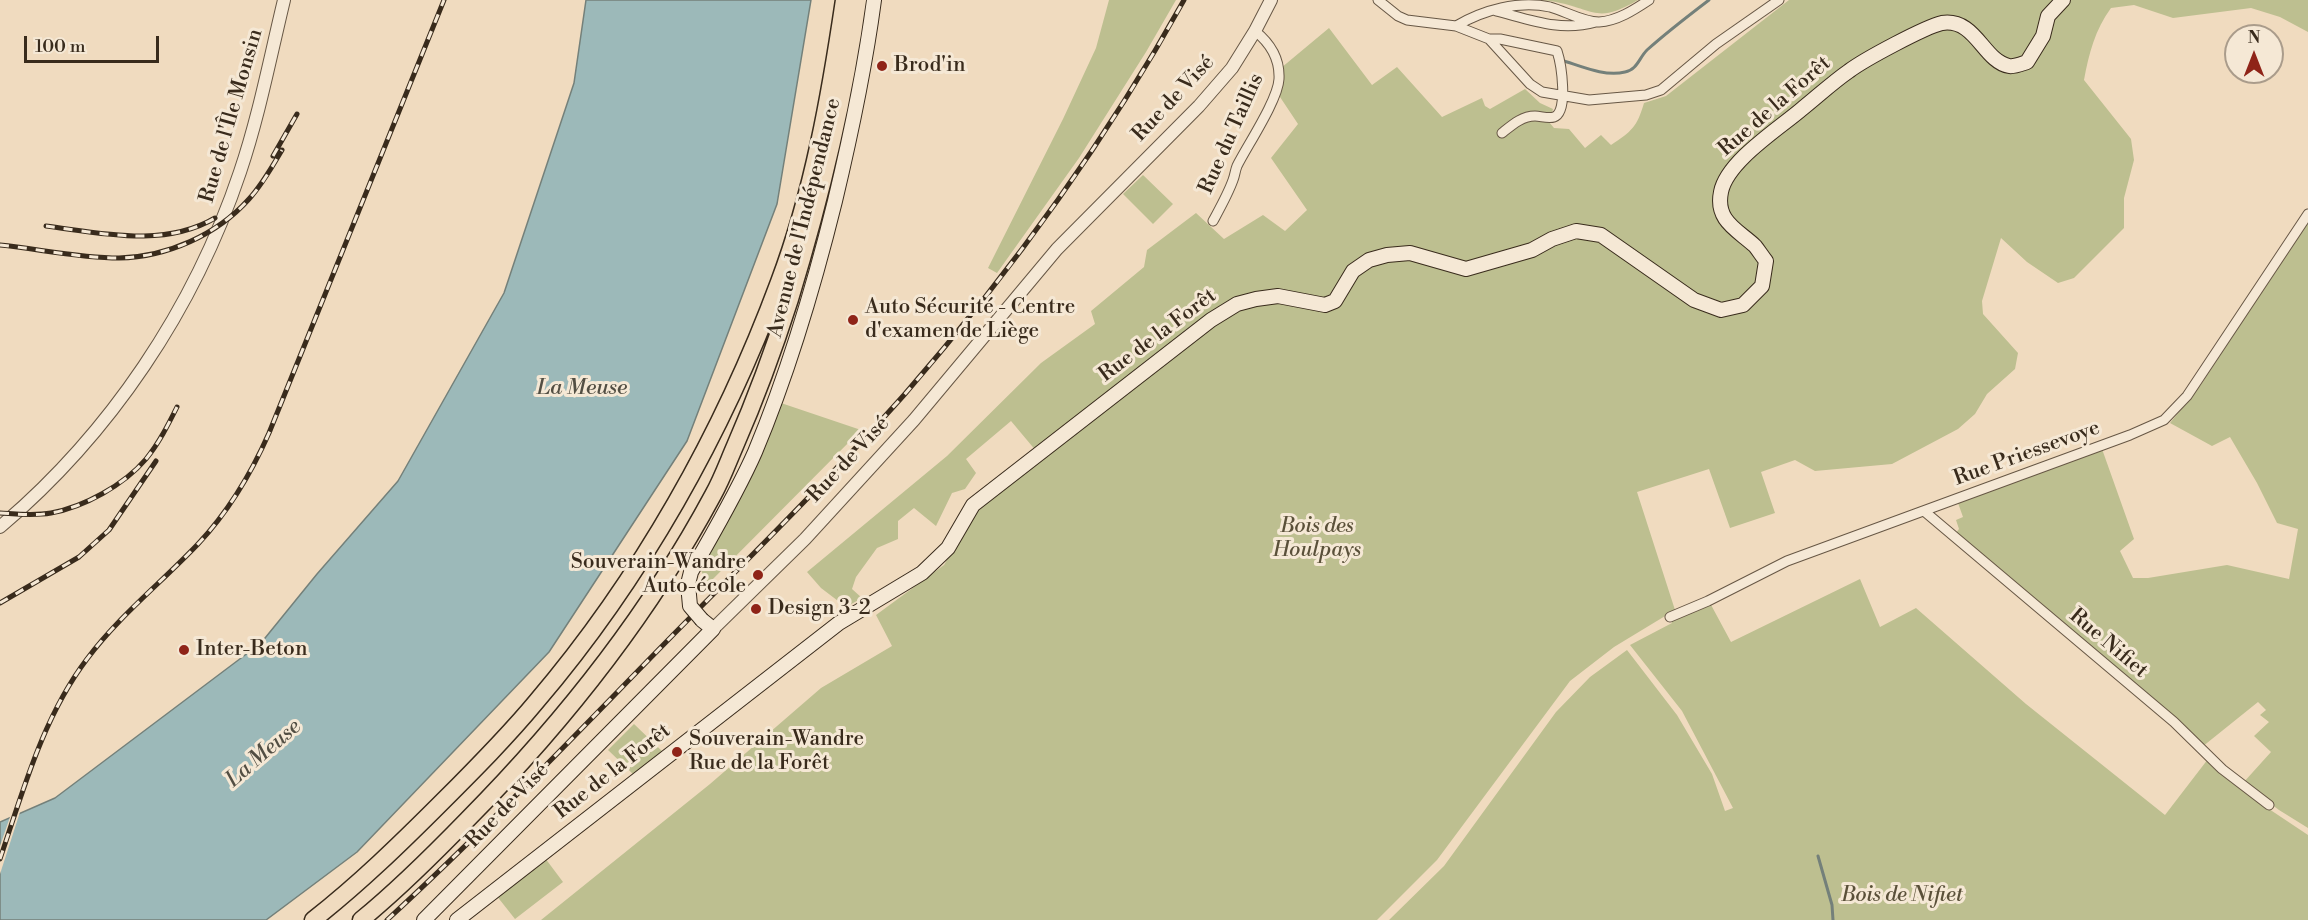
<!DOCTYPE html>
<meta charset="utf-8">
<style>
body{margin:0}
#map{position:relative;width:2308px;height:920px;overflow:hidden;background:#f0dbbf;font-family:"Libre Bodoni",serif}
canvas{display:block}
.north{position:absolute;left:2224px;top:24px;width:60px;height:60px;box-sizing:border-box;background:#f5e8d5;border:2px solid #aa9c8b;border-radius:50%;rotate:0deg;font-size:16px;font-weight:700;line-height:24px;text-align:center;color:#392b1c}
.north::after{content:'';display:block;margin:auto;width:21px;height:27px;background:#8f2418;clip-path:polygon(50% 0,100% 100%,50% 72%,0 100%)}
.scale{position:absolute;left:24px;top:36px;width:135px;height:27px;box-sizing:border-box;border:3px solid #392b1c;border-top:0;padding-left:8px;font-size:18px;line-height:21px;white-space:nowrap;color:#392b1c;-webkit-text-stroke:4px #f5e8d5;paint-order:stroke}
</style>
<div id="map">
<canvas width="2308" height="920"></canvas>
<div class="north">N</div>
<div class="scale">100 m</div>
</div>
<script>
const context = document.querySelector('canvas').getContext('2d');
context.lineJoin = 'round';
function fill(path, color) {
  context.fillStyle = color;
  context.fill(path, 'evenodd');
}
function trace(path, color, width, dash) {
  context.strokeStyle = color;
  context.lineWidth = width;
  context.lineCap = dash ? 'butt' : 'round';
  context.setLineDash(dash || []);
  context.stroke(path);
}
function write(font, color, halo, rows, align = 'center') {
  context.font = font + ' "Libre Bodoni",serif';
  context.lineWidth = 6;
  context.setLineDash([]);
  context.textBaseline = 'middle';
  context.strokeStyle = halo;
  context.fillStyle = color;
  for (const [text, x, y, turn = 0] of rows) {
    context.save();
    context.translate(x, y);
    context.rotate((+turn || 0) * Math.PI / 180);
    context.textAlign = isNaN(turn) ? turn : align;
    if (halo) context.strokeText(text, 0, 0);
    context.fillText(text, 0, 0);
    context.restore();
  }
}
const green = new Path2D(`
 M1109 0H1176L1146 52 1079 158 997 273 988 268 1063 119 1096 48Z
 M1526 0H1638C1597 24 1596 10 1556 2 1546 0 1536 0 1526 0Z
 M1789 0H2308V32L2280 17 2251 8 2173 18 2134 5 2111 8C2095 30 2089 53 2084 80L2131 139 2134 160 2124 198V228L2074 278 2058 283 2027 262 2001 238 1982 301 1983 314 2018 353 2015 369 1987 394 1975 414 1958 429 1892 464 1815 471 1795 460 1761 472 1775 513 1730 528 1709 469 1637 492 1675 610 1614 647 1570 681 1437 860 1377 920H541L710 784 821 688 892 646 876 615 944 565 978 508 1042 458 1011 421 966 459 976 473 965 489 952 493 936 526 914 508 898 521V539L877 548 856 577 852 589 862 598 846 607 821 588 807 572 947 456 1041 363 1095 324 1091 311 1144 267 1147 250 1196 213 1224 239 1263 215 1285 231 1307 210 1271 158 1298 124 1278 94 1281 68 1329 28 1372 85 1397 67 1442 117 1482 98 1485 106 1490 109 1525 89 1540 103 1553 109 1549 122 1554 128 1569 129 1585 148 1601 135 1611 145C1632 131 1637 127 1644 103L1666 96Z
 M1143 175 1173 204 1153 224 1123 194Z
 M2308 220V828L2279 810 2243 783 2271 752 2254 736 2269 722 2260 715 2266 710 2258 702 2202 747 2041 603 1955 534 1959 529 1956 520 1963 517 1958 503 2102 449 2134 539 2120 551 2133 578H2148L2227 565 2289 579 2298 529 2277 523 2257 483 2230 437 2212 446 2170 423 2200 386Z
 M781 403 861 430 707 585 701 570Z
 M1860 579 1880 627 1916 608 2026 704 2165 815 2208 759 2272 811 2308 835V920H1389L1444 866 1556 712 1590 677 1627 650 1677 715 1712 774 1725 811 1733 808 1682 711 1630 645 1672 623 1671 621 1710 603 1731 642Z
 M634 724 663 752 634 775 608 750Z
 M545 858 563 882 515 919 496 895Z`);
const water = new Path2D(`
 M586 0H811L777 204 687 441 549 652 357 852 266 920H0V822L55 798 261 643 317 574 398 481 504 293 574 83Z`);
const pier = new Path2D(`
 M21 809 0 874V846L11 814Z`);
const stream = new Path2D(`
 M1561 60C1581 66 1604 77 1625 72 1637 70 1639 58 1647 50 1667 32 1688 16 1709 0
 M1818 856 1832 905 1833 920`);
const minor = new Path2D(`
 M1378 0 1398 16 1407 20 1456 26 1489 39 1530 84 1542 92 1589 100 1646 95 1661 90 1716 44 1779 0
 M1496 11C1531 20 1560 32 1596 22
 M1456 26C1483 10 1519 0 1550 7 1565 11 1583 22 1599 22 1617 21 1634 10 1649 0
 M1489 39H1500L1557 51C1561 63 1569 112 1554 117 1548 119 1541 116 1535 116 1522 116 1512 125 1502 133
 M1213 221C1220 208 1228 194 1233 180 1235 175 1235 171 1237 166 1247 146 1278 100 1279 79 1280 59 1270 43 1255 31
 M1924 511 2174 722 2222 769 2269 805
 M1670 617 1708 601 1787 561 2130 435 2164 420 2187 396 2308 214`);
const tertiary = new Path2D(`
 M0 527C110 434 194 309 240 172 259 116 270 58 284 0
 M713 629 805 539 914 420 1057 249 1199 106 1232 68 1255 31 1271 0`);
const secondary = new Path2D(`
 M688 584 691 572C713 533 737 493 755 452 789 371 814 286 835 201 851 134 865 68 874 0
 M424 920 713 629 702 620
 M457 920 839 623 922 573 948 548 973 505 1211 320 1237 304 1256 299 1278 296 1325 305 1335 301 1353 271 1369 260 1387 255 1410 253 1466 269 1532 250 1552 239 1576 231 1601 235 1694 300 1721 310 1743 305 1762 286 1766 261C1762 256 1759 251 1755 246 1738 230 1715 221 1721 192 1727 161 1780 128 1803 108 1818 96 1833 82 1849 71 1865 59 1925 27 1942 23 1976 18 1983 61 2009 66 2014 67 2021 64 2027 62L2043 36 2048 16 2063 0`);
const motorway = new Path2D(`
 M313 920C359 884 401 843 442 802 474 770 507 737 536 702 641 579 723 433 779 282 813 192 830 95 844 0
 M361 920C399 889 433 855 467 820 563 723 648 616 713 495 722 479 728 462 735 446 756 398 774 349 790 299 820 201 844 102 858 0`);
const rail = new Path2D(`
 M273 156 297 114
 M46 226C101 233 164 248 215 218
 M0 245C39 249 79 258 119 258 167 257 217 235 249 199 262 185 272 167 282 150
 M0 513C17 514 34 516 51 513 84 507 124 485 146 459 159 443 168 425 177 407
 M0 603 79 557 109 530 156 461
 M0 859C23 791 43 717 87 659 119 616 161 583 198 544 228 512 251 474 269 433L444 0
 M387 920C485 830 577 733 670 638 749 558 829 479 904 395 1010 273 1106 141 1184 0`);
const secondaryBridge = new Path2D(`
 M688 584 690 606 702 620`);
const markers = [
 [882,66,6,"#8f2418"],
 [853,320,6,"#8f2418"],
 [758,575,6,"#8f2418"],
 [756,609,6,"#8f2418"],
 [184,650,6,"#8f2418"],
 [677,752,6,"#8f2418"]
];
const poiNames = [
 ["Brod'in",894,66],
 ["Auto Sécurité - Centre",865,308],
 ["d'examen de Liège",865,332],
 ["Souverain-Wandre",746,563,"right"],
 ["Auto-école",746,587,"right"],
 ["Design 3-2",768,609],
 ["Inter-Beton",196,650],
 ["Souverain-Wandre",689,740],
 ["Rue de la Forêt",689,764]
];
const streetNames = [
 ["Rue de Visé",1174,99,-47],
 ["Rue de la Forêt",1775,107,-41],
 ["Rue de l'Île Monsin",232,116,-74],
 ["Rue du Taillis",1232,134,-66],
 ["Avenue de l'Indépendance",805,218,-76],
 ["Rue de la Forêt",1158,336,-37],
 ["Rue Priessevoye",2027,454,-20],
 ["Rue de Visé",849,460,-47],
 ["Rue Nifiet",2108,644,40],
 ["Rue de la Forêt",613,772,-38],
 ["Rue de Visé",508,806,-46]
];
const parkNames = [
 ["Bois des",1317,527],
 ["Houlpays",1317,551],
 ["Bois de Nifiet",1902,896]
];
const waterNames = [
 ["La Meuse",582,389],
 ["La Meuse",264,754,-41]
];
fill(green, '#bdbf90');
fill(water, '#9cb9b9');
trace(water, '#74807a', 1.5);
fill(pier, '#f0dbbf');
trace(stream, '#74807a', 3);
trace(minor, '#675745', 11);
trace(tertiary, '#675745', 14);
trace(secondary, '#392b1c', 16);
trace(motorway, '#392b1c', 19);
trace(minor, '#f5e8d5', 9);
trace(tertiary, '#f5e8d5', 12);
trace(secondary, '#f5e8d5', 14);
trace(motorway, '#f0dbbf', 16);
trace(rail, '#392b1c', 5);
trace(rail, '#f5e8d5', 3, [9]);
trace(secondaryBridge, '#392b1c', 16, []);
trace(secondaryBridge, '#f5e8d5', 14);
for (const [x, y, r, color] of markers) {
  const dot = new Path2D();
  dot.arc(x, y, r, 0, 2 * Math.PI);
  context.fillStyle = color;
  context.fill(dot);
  trace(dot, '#f5e8d5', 2);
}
write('21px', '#392b1c', '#f5e8d5', poiNames, 'left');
write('21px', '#392b1c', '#f5e8d5', streetNames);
write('italic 21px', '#5a5039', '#f5e8d5', parkNames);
write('italic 22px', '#524e43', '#f5e8d5', waterNames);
</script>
